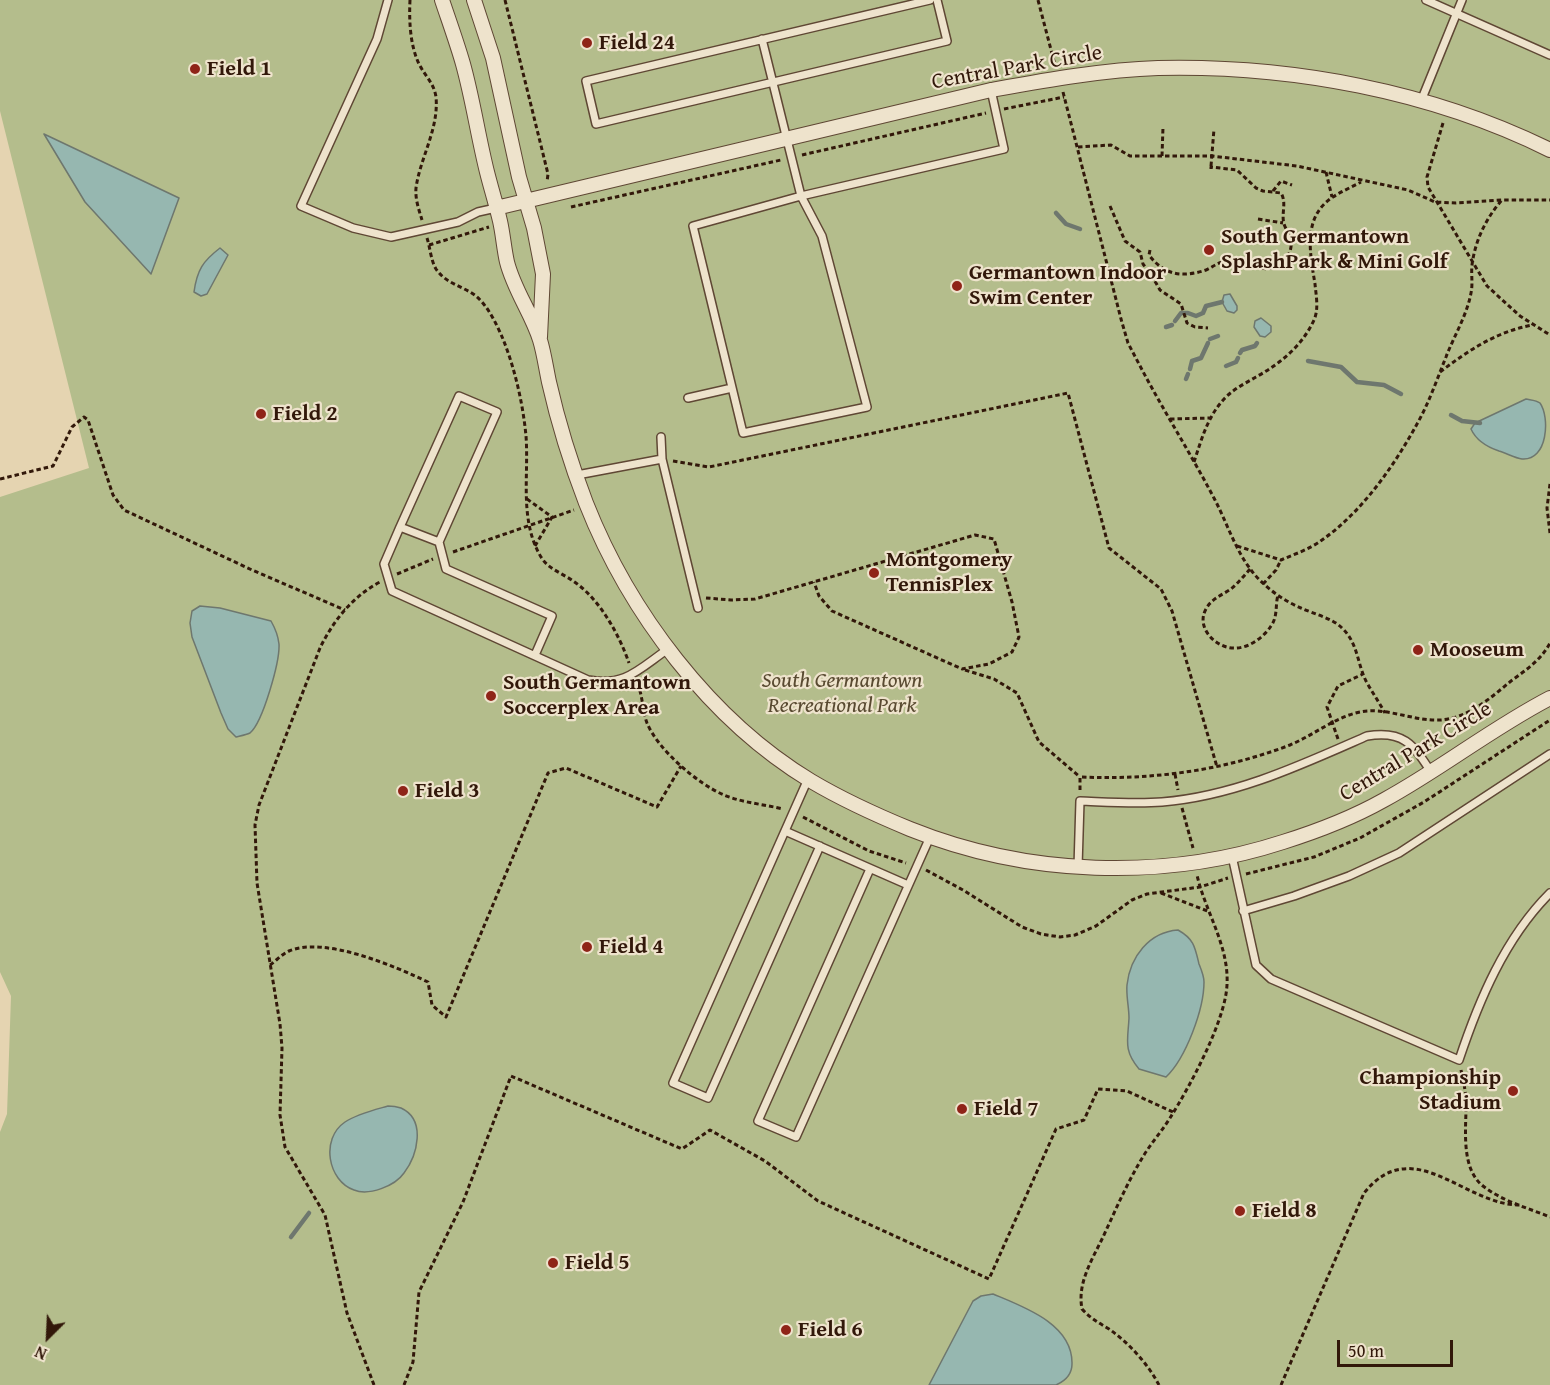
<!DOCTYPE html>
<style>
body{margin:0}
#map{position:relative;width:1550px;height:1385px;overflow:hidden;background:#e5d4b1;font-family:"Gentium Book Plus",serif}
canvas{display:block}
.north{position:absolute;left:18px;top:1307px;width:60px;height:60px;-webkit-text-stroke:4px #eee3cc;paint-order:stroke;rotate:204deg;font-size:16px;font-weight:700;line-height:24px;text-align:center;color:#32180a}
.north::after{content:'';display:block;margin:auto;width:21px;height:27px;background:#32180a;clip-path:polygon(50% 0,100% 100%,50% 72%,0 100%)}
.scale{position:absolute;left:1337px;top:1340px;width:116px;height:27px;box-sizing:border-box;border:3px solid #32180a;border-top:0;padding-left:8px;font-size:18px;line-height:21px;white-space:nowrap;color:#32180a;-webkit-text-stroke:4px #eee3cc;paint-order:stroke}
</style>
<div id="map">
<canvas width="1550" height="1385"></canvas>
<div class="north">N</div>
<div class="scale">50 m</div>
</div>
<script>
const context = document.querySelector('canvas').getContext('2d');
context.lineJoin = 'round';
function fill(path, color) {
  context.fillStyle = color;
  context.fill(path, 'evenodd');
}
function trace(path, color, width, dash) {
  context.strokeStyle = color;
  context.lineWidth = width;
  context.lineCap = dash ? 'butt' : 'round';
  context.setLineDash(dash || []);
  context.stroke(path);
}
function write(font, color, halo, rows, align = 'center') {
  context.font = font + ' "Gentium Book Plus",serif';
  context.lineWidth = 4.5;
  context.setLineDash([]);
  context.textBaseline = 'middle';
  context.strokeStyle = halo;
  context.fillStyle = color;
  for (const [text, x, y, turn = 0] of rows) {
    context.save();
    context.translate(x, y);
    context.rotate((+turn || 0) * Math.PI / 180);
    context.textAlign = isNaN(turn) ? turn : align;
    if (halo) context.strokeText(text, 0, 0);
    context.fillText(text, 0, 0);
    context.restore();
  }
}
const green = new Path2D(`
 M0 0H1550V1385H0V1132L7 1114 11 996 0 972V497L89 468 0 111Z`);
const water = new Path2D(`
 M44 134 179 198 151 274 85 202Z
 M220 248 228 255 207 294 201 296 194 292C197 270 203 261 220 248Z
 M1230 294 1237 306V310L1234 313 1227 311 1222 302 1224 295Z
 M1261 318 1271 326V332L1265 337 1260 336 1254 327 1255 321Z
 M1526 399C1530 400 1536 400 1540 403 1550 417 1548 461 1522 459 1515 458 1506 453 1499 451 1487 447 1476 440 1471 429L1475 423Z
 M200 606 220 608 271 621C275 628 278 635 279 644 280 661 263 722 250 733 246 735 240 736 236 737L228 729 221 713 192 637 190 623 192 611Z
 M1178 930C1194 939 1195 947 1199 964 1201 969 1204 976 1204 982 1204 1009 1186 1058 1166 1077L1139 1069C1123 1050 1128 1040 1129 1018 1129 1007 1126 996 1127 985 1130 957 1149 932 1178 930Z
 M388 1106C392 1106 398 1107 401 1108 427 1120 417 1156 404 1173 395 1186 369 1196 354 1190 328 1181 320 1139 345 1122 357 1114 374 1110 388 1106Z
 M993 1294C1024 1307 1073 1324 1072 1364 1072 1374 1065 1381 1056 1385H929L973 1301 981 1296Z`);
const stream = new Path2D(`
 M1056 213 1066 224 1080 229
 M1175 321 1181 313H1188L1196 316 1203 313 1206 306 1222 302
 M1166 327 1172 325
 M1210 339 1218 336
 M1240 353 1242 350 1255 346 1257 343
 M1308 361 1341 367 1357 382 1384 385 1401 394
 M1226 366 1236 362 1238 358
 M1190 369 1192 361 1201 358 1208 343
 M1186 379 1188 374
 M1451 415 1462 421 1480 423
 M291 1237 309 1213`);
const path = new Path2D(`
 M410 0C409 21 410 45 419 64 425 76 434 83 436 97 439 129 420 158 416 188 415 199 419 210 422 220
 M505 0 548 174 547 182
 M1038 0 1055 65
 M1063 92 1121 319 1128 343 1139 364C1163 410 1191 454 1215 500 1227 523 1235 549 1251 570 1263 586 1282 600 1301 608 1314 614 1332 618 1342 628 1358 643 1357 663 1366 681 1372 692 1379 702 1385 713
 M1004 109 1064 97
 M1443 123 1427 177 1428 187 1487 286 1520 316 1550 335
 M1078 147 1111 145 1130 156H1212L1297 166 1408 190 1435 202 1456 203 1502 200H1550
 M802 155 986 113
 M1162 156 1163 127
 M1211 166 1214 129
 M1326 172 1332 197
 M1273 191 1281 181 1292 185
 M1110 206 1125 241 1140 252 1143 264 1152 276 1160 290 1181 304 1187 323 1195 327 1208 328
 M571 207 781 160
 M1258 219 1283 223
 M427 238C430 247 431 261 436 269 446 284 463 286 476 296 488 306 497 325 503 339 515 369 523 404 526 436 529 476 519 520 541 557 548 569 562 573 573 581 599 598 619 634 629 663
 M429 245 489 227
 M1150 250 1149 255C1164 275 1182 278 1206 270 1213 267 1218 262 1227 261 1245 260 1267 278 1283 262 1289 256 1292 249 1291 241 1290 235 1286 230 1284 224 1281 213 1287 203 1281 193L1263 191 1256 188 1237 170 1211 167V169
 M1440 372C1469 350 1496 332 1532 325
 M1170 419 1210 418
 M673 461 709 467 1068 393 1109 548 1161 589 1172 611 1217 767
 M1194 462C1202 438 1208 415 1226 397 1235 388 1246 383 1256 377 1281 363 1302 346 1314 320 1319 309 1316 295 1315 284 1310 253 1302 217 1333 197 1342 191 1352 187 1361 182
 M0 479 53 466 72 427 84 417 88 420 113 495 124 510 252 570 345 610
 M1550 484 1547 508 1550 533
 M527 499 552 517 535 546
 M1237 546 1281 560C1295 554 1310 549 1322 540 1362 512 1394 466 1417 424 1429 403 1437 379 1446 357 1454 336 1467 315 1471 293 1473 284 1471 274 1472 265 1475 241 1486 218 1502 200
 M453 552 574 510
 M1250 569C1244 576 1238 583 1231 589 1222 595 1211 599 1206 609 1195 628 1217 650 1237 648 1250 647 1264 637 1271 626 1278 616 1275 606 1278 595
 M397 574 433 559
 M1263 584 1276 570 1281 560
 M706 598 731 600 755 599 975 535 994 539 1012 602 1019 637 1012 652 989 664 962 669 832 611 819 596 814 582
 M965 670 994 679 1017 693 1039 742 1080 777
 M637 683C643 695 642 710 647 723 658 750 698 784 724 795 743 803 763 804 783 809
 M1338 739 1327 707 1338 686 1363 674
 M1175 774 1178 790
 M1080 790V777C1152 780 1222 771 1290 745 1314 735 1335 717 1360 712 1382 707 1410 719 1432 720 1464 722 1488 700 1511 681 1526 670 1541 660 1550 643
 M1182 808 1193 848
 M803 817 869 851 906 863
 M926 870 963 890 1022 927 1041 934 1060 937 1075 935 1096 926 1132 900 1147 894 1200 887 1228 878
 M1246 874 1314 857 1360 838 1424 802 1550 720
 M1161 893 1210 912
 M270 965C276 961 282 954 289 951 325 936 394 966 428 982L432 1005 446 1017 548 773 566 768 657 807 681 766
 M1461 1070C1463 1079 1465 1088 1466 1098 1467 1124 1459 1167 1483 1186 1502 1201 1528 1208 1550 1217
 M374 1385 347 1313 325 1215 285 1147 280 1115 282 1048 280 1024 257 883 255 825 259 805 320 648C333 621 353 596 380 582
 M404 1385 413 1362 419 1292 463 1202 511 1076 682 1149 710 1130 765 1161 818 1201 989 1279 1056 1129 1084 1120 1098 1089 1127 1091 1173 1112
 M1159 1385C1148 1364 1129 1343 1109 1329 1099 1323 1090 1318 1082 1309 1077 1283 1092 1260 1103 1237 1116 1209 1128 1181 1144 1155 1152 1142 1162 1131 1170 1118 1190 1086 1220 1030 1226 994 1233 951 1206 915 1197 875
 M1281 1385 1364 1193C1414 1131 1465 1207 1522 1205`);
const lane = new Path2D(`
 M388 0 377 39 301 206 353 228 391 237 458 222 478 212 496 208
 M930 0 586 81 596 124 947 41 937 0
 M1426 0 1550 55
 M762 39 801 196 822 236 867 407 743 433 693 226 801 196 1004 149 991 90
 M1421 101 1462 0
 M688 398 732 388
 M661 437 662 459
 M577 475 662 459 698 608
 M400 527 459 396 497 412 439 542
 M535 655 552 616 446 569 439 542 400 527 384 564 392 591 588 680C625 687 639 669 668 649
 M808 779 673 1083 708 1098 820 846
 M785 831 908 885
 M1232 856 1256 965 1271 979 1459 1060C1479 1000 1505 938 1550 893
 M1078 867 1080 801C1107 802 1135 804 1162 802 1235 796 1301 765 1367 736 1403 730 1413 744 1431 772
 M870 869 758 1121 796 1137 930 837
 M1243 911 1294 896 1349 876 1399 853 1550 754`);
const street = new Path2D(`
 M442 0C449 21 457 43 463 64 473 100 478 136 487 172 491 188 496 204 500 221 503 234 504 249 507 262 514 290 532 314 540 340 544 353 546 368 549 382 558 422 571 464 586 503 629 612 710 720 811 781 843 800 876 815 910 829 1027 876 1163 881 1283 842 1318 831 1352 818 1384 800 1441 769 1492 728 1550 698
 M474 0 493 58 519 177 534 228 543 274 540 337
 M496 208 991 90C1047 80 1102 70 1158 68 1291 65 1431 91 1550 150`);
const markers = [
 [587,43,6,"#8f2418"],
 [195,69,6,"#8f2418"],
 [1209,250,6,"#8f2418"],
 [957,286,6,"#8f2418"],
 [261,414,6,"#8f2418"],
 [874,573,6,"#8f2418"],
 [1418,650,6,"#8f2418"],
 [491,696,6,"#8f2418"],
 [403,791,6,"#8f2418"],
 [587,947,6,"#8f2418"],
 [1513,1091,6,"#8f2418"],
 [962,1109,6,"#8f2418"],
 [1240,1211,6,"#8f2418"],
 [553,1263,6,"#8f2418"],
 [786,1330,6,"#8f2418"]
];
const poiNames = [
 ["Field 24",599,43],
 ["Field 1",207,69],
 ["South Germantown",1221,237],
 ["SplashPark & Mini Golf",1221,262],
 ["Germantown Indoor",969,273],
 ["Swim Center",969,298],
 ["Field 2",273,414],
 ["Montgomery",886,560],
 ["TennisPlex",886,585],
 ["Mooseum",1430,650],
 ["South Germantown",503,683],
 ["Soccerplex Area",503,708],
 ["Field 3",415,791],
 ["Field 4",599,947],
 ["Championship",1501,1078,"right"],
 ["Stadium",1501,1103,"right"],
 ["Field 7",974,1109],
 ["Field 8",1252,1211],
 ["Field 5",565,1263],
 ["Field 6",798,1330]
];
const streetNames = [
 ["Central Park Circle",1017,68,-10],
 ["Central Park Circle",1416,752,-31]
];
const parkNames = [
 ["South Germantown",842,681],
 ["Recreational Park",842,706]
];
fill(green, '#b4bd8c');
fill(water, '#96b7b0');
trace(water, '#6e776e', 1.5);
trace(stream, '#6e776e', 4.5);
trace(lane, '#5f4734', 10);
trace(street, '#5f4734', 16);
trace(path, '#32180a', 3, [4.5, 3]);
trace(lane, '#eee3cc', 7);
trace(street, '#eee3cc', 14);
for (const [x, y, r, color] of markers) {
  const dot = new Path2D();
  dot.arc(x, y, r, 0, 2 * Math.PI);
  context.fillStyle = color;
  context.fill(dot);
  trace(dot, '#eee3cc', 2);
}
write('bold 22px', '#32180a', '#eee3cc', poiNames, 'left');
write('22px', '#32180a', '#eee3cc', streetNames);
write('italic 22px', '#594a31', '#eee3cc', parkNames);
</script>
